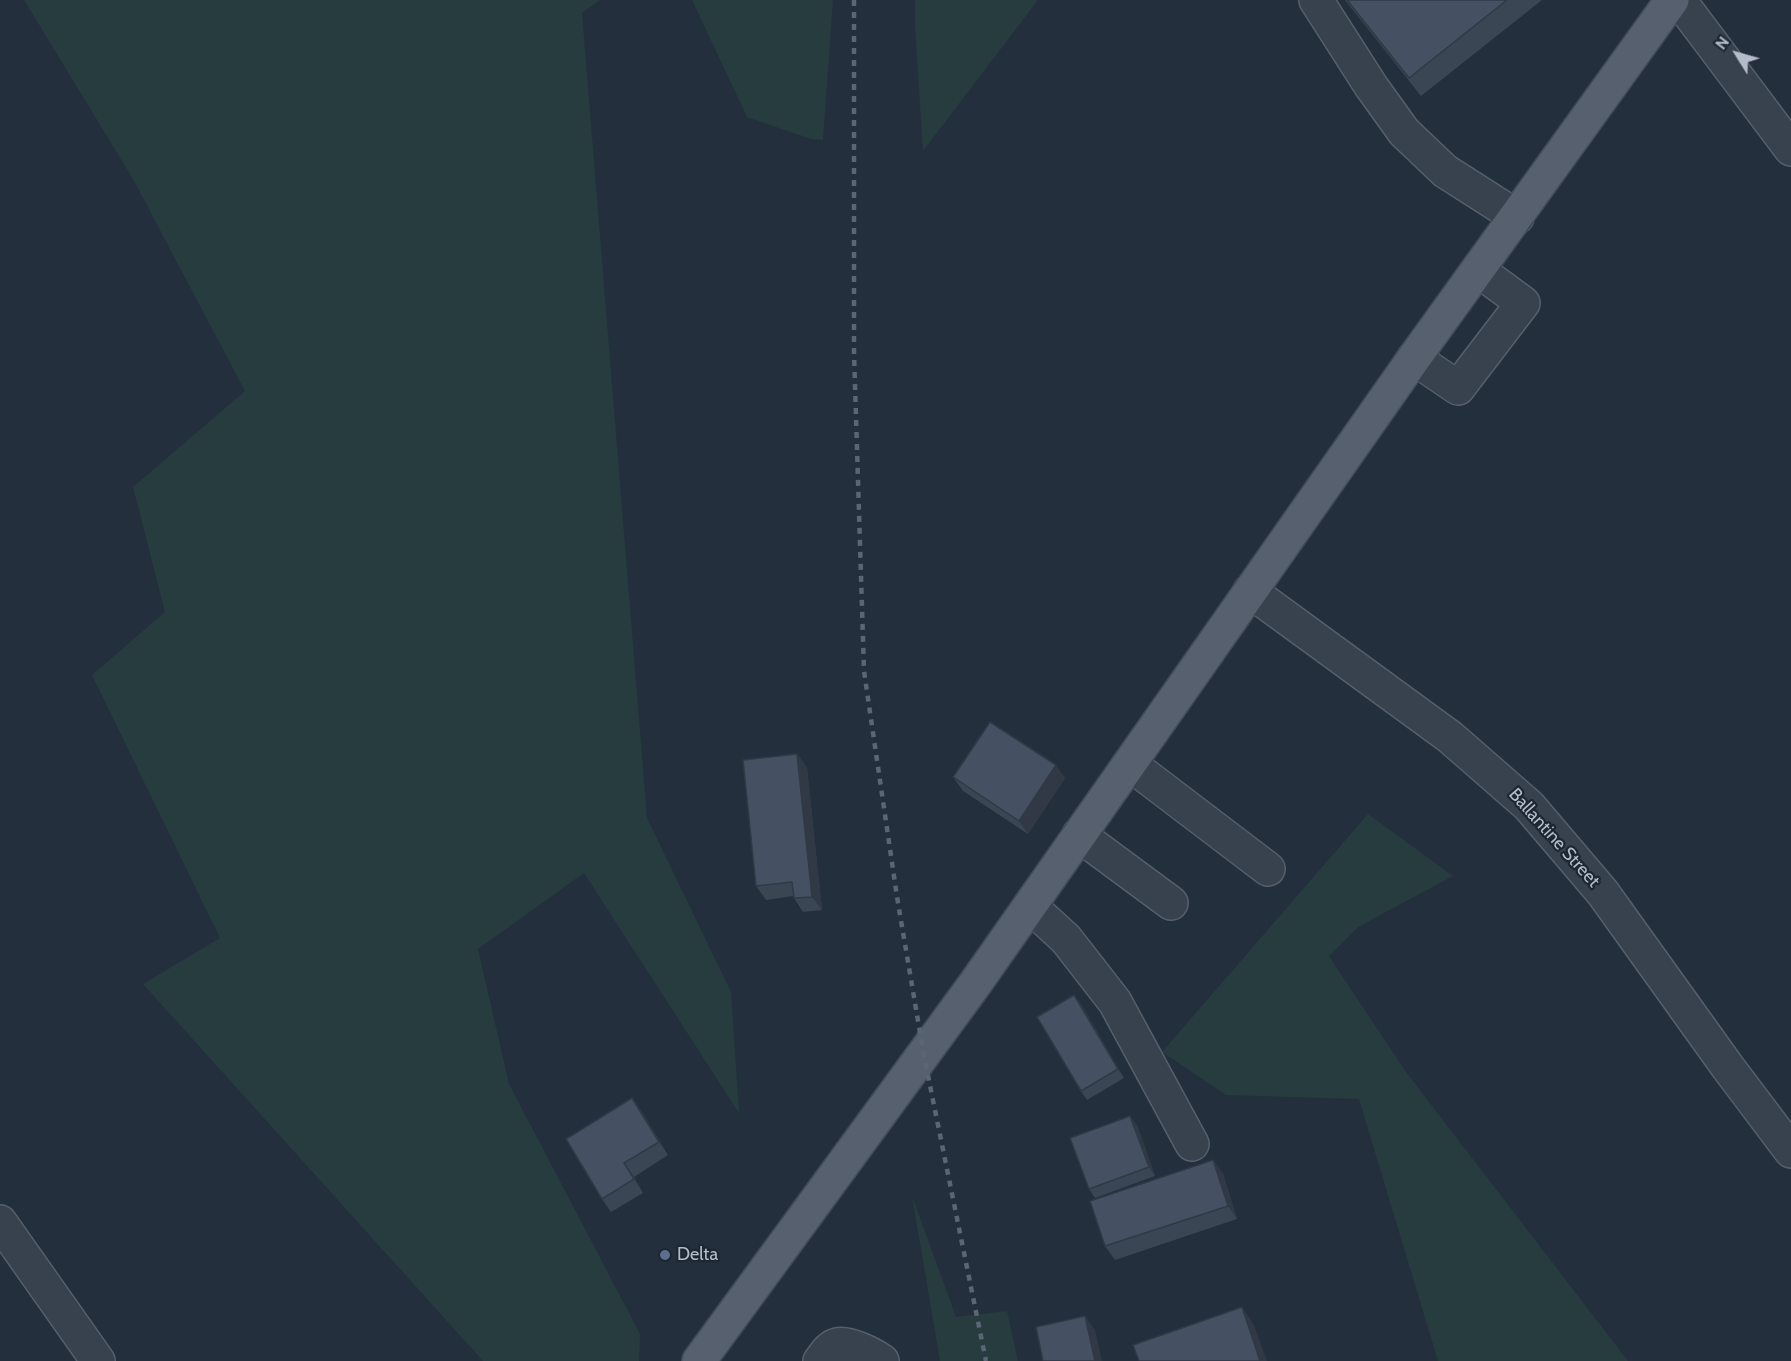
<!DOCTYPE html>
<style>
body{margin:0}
#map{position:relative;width:1791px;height:1361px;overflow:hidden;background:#242f3e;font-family:Cabin,sans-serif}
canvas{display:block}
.north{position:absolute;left:1707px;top:24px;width:60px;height:60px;-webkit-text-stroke:4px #1d2633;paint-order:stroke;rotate:307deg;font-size:16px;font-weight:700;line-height:24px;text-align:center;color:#b4bcc9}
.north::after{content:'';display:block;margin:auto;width:21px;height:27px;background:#b4bcc9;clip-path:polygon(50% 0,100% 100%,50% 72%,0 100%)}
</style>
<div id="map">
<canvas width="1791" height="1361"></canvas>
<div class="north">N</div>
</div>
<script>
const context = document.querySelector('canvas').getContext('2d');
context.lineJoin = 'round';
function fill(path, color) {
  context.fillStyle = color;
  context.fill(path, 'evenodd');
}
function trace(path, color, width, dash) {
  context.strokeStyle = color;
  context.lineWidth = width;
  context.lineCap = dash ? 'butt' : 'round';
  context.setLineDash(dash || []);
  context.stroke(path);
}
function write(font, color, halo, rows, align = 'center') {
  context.font = font + ' Cabin,sans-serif';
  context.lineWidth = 4.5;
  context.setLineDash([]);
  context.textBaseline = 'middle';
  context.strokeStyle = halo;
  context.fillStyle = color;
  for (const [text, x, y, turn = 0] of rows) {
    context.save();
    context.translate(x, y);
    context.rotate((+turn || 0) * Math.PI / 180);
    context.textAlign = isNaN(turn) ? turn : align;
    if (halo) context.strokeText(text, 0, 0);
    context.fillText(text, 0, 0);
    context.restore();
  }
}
const green = new Path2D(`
 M24 0H600L582 13 647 818 731 992 739 1113 584 873 478 949 509 1084 640 1334 639 1361H483L143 984 220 938 92 675 165 612 133 487 245 391 133 179Z
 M692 0H833L823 140 811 139 747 117Z
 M915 0H1038L923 151 915 26Z
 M1368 814 1453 876 1358 927 1329 956 1406 1072 1628 1361H1438L1359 1099 1226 1095 1162 1052Z
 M912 1196 956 1317 1007 1311 1018 1361H940Z`);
const minor = new Path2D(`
 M1316 0 1371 86 1404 132 1445 171 1517 217
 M1679 0 1791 149
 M1414 358 1458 388 1523 303 1478 270
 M1250 591 1450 737 1529 806 1603 893 1727 1066 1791 1151
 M1130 764 1268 869
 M1079 835 1171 903
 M1030 906 1066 939 1115 1002 1192 1144
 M0 1222 98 1361
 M820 1361C825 1355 829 1347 837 1345 848 1342 872 1354 882 1361`);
const major = new Path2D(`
 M699 1361 977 981 1414 358 1672 0`);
const rail = new Path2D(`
 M854 0V353L864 671 897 897 924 1056 986 1361`);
const wall = new Path2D(`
 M1345 0H1542L1421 96Z
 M797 754 807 768 822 910 803 912 794 898 793 896 766 900 756 886Z
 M953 777 1065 778 1028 834 963 791Z
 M1081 1004 1124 1078 1087 1100 1081 1091Z
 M642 1112 668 1155 634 1177 643 1193 611 1212 602 1199Z
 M1137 1125 1155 1176 1095 1198 1089 1189Z
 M1213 1160 1223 1174 1237 1219 1115 1260 1105 1246Z`);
const shadedWall = new Path2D(`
 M797 754 807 768 822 910 812 897Z
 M1056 765 1065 778 1028 834 1019 821Z
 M1074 995 1081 1004 1124 1078 1118 1069Z
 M632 1098 642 1112 668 1155 659 1142Z
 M1130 1116 1137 1125 1155 1176 1149 1167Z
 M1213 1160 1223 1174 1237 1219 1228 1206Z
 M624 1163 634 1177 643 1193 634 1179Z
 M1242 1307 1254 1325 1267 1361H1260Z
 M1085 1316 1095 1330 1102 1361H1095Z`);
const building = new Path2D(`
 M1347 0H1507L1409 78Z
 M990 722 1056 765 1019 821 953 777Z
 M797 754 812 897 794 898 792 882 756 886 743 760Z
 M1074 995 1118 1069 1081 1091 1037 1017Z
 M632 1098 659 1142 624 1163 634 1179 602 1199 566 1139Z
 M1130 1116 1149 1167 1089 1189 1070 1138Z
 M1213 1160 1228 1206 1105 1246 1090 1201Z
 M1242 1307 1260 1361H1139L1133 1345Z
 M1085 1316 1095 1361H1043L1036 1327Z`);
const markers = [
 [665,1255,6,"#5c6f8a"]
];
const streetNames = [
 ["Ballantine Street",1554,838,48]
];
const poiNames = [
 ["Delta",677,1255]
];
fill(green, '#263c3f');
trace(minor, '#565f6c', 36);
trace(major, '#414a57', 36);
trace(minor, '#38414e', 33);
trace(major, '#56606e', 33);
trace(rail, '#5a6575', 4.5, [6, 6]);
fill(wall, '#3b4654');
fill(shadedWall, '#303945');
fill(building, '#455162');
trace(building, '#303945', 1.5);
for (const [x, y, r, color] of markers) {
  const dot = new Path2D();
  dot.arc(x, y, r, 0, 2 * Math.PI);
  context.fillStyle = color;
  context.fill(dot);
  trace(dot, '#1d2633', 2);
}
write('18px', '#b4bcc9', '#1d2633', streetNames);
write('18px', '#b4bcc9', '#1d2633', poiNames, 'left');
</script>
